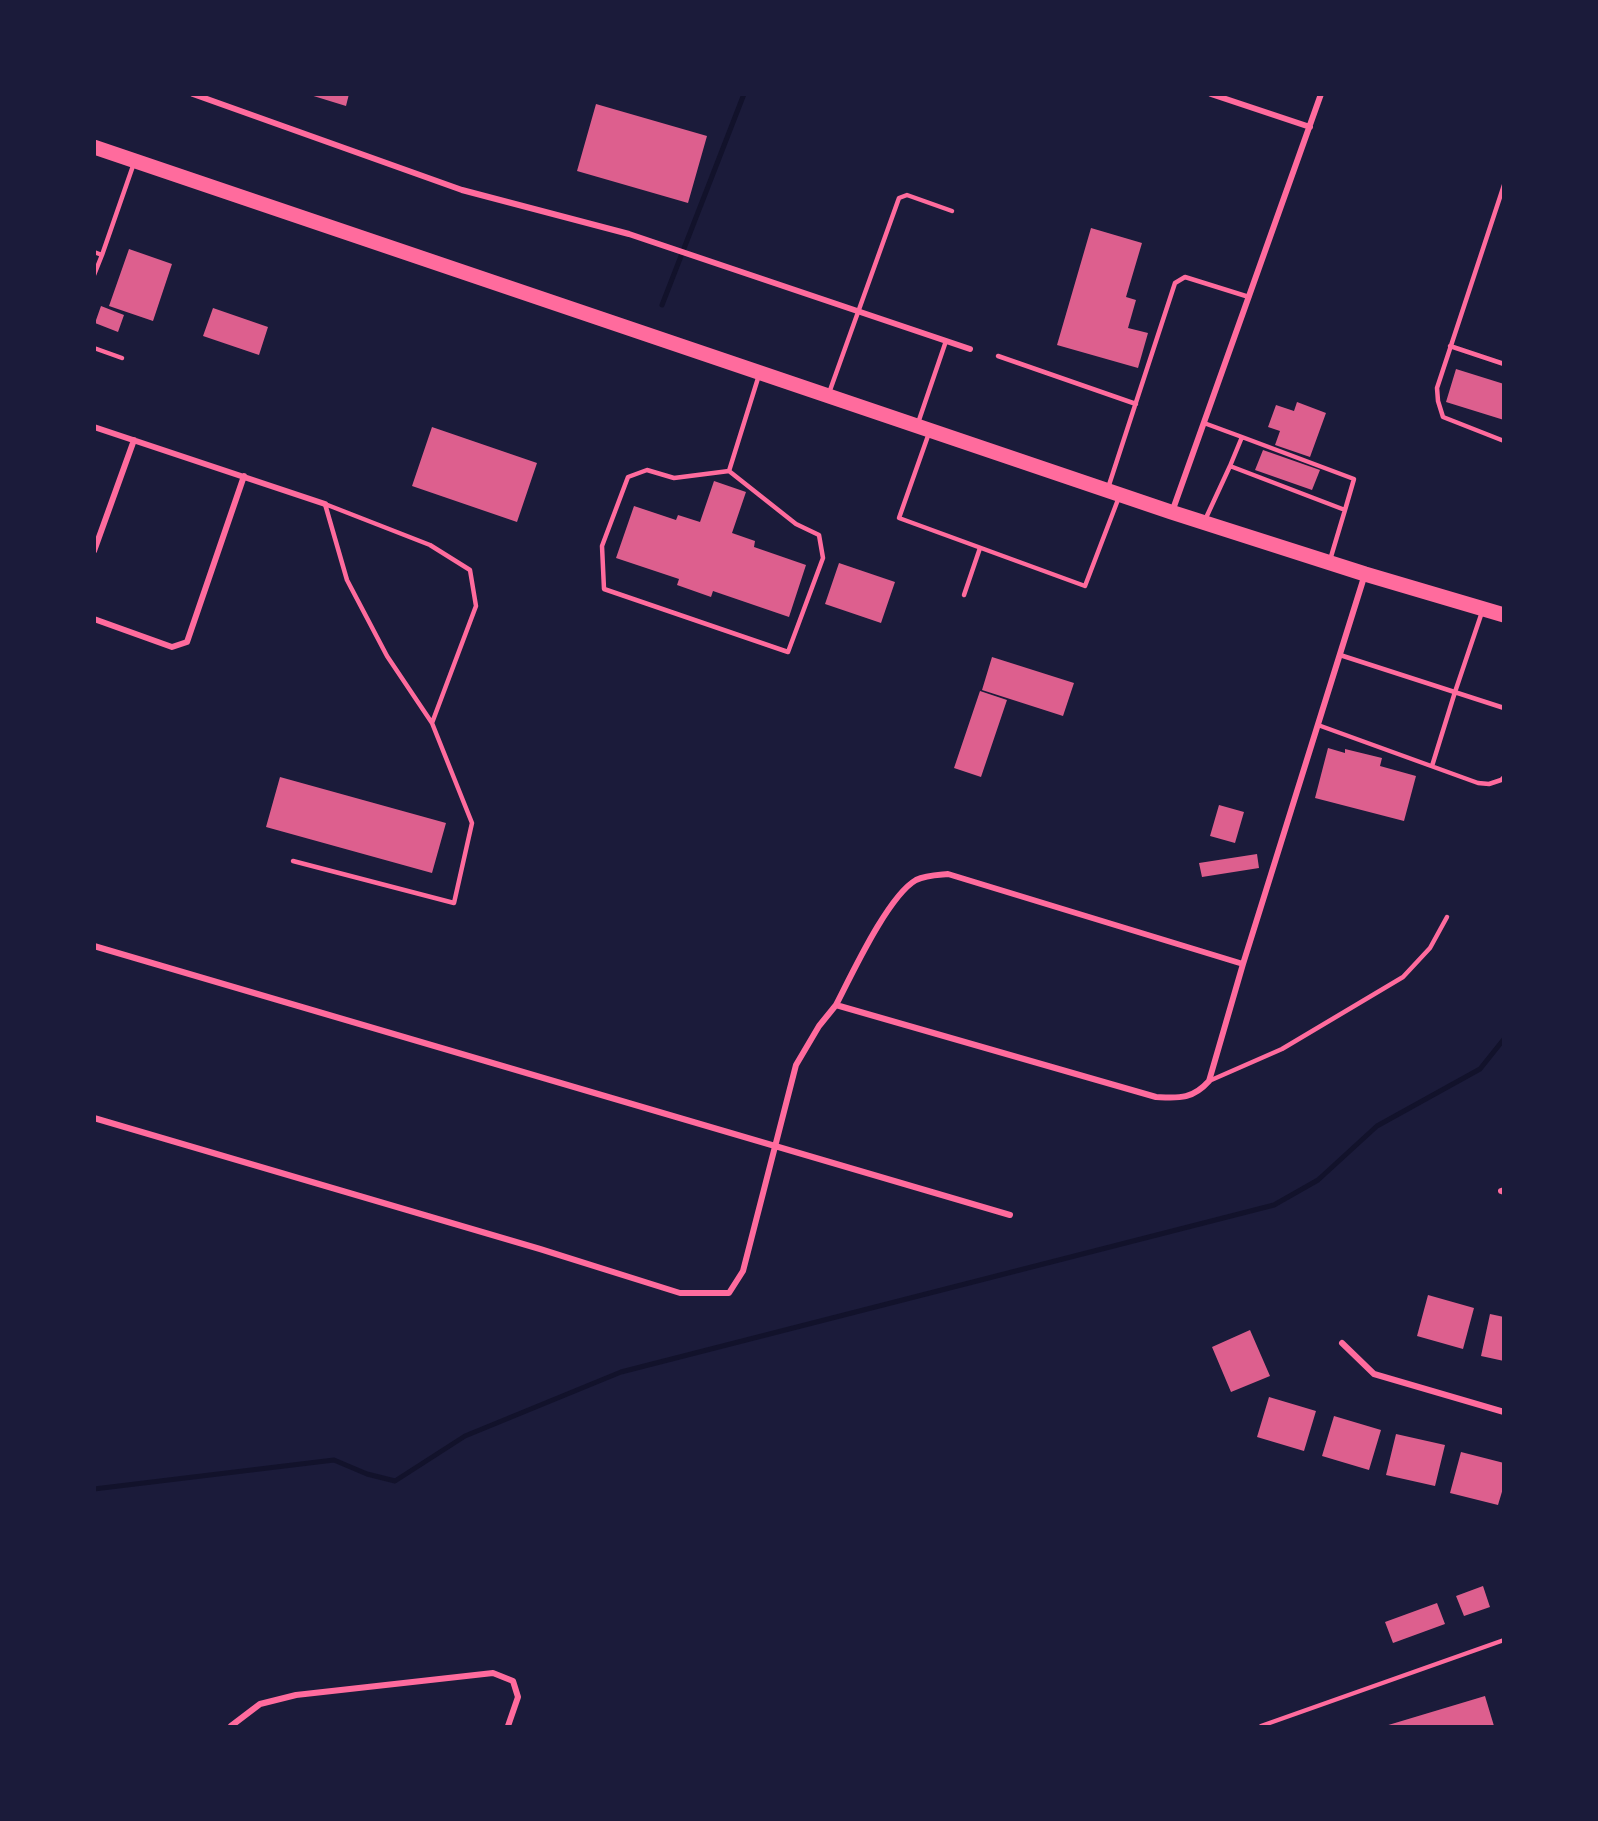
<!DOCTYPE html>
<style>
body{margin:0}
#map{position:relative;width:1598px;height:1821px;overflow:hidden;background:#1b1b3a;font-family:Rubik,sans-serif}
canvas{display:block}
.frame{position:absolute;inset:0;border:96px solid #1b1b3a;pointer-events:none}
</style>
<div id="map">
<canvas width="1598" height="1821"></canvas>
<div class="frame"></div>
</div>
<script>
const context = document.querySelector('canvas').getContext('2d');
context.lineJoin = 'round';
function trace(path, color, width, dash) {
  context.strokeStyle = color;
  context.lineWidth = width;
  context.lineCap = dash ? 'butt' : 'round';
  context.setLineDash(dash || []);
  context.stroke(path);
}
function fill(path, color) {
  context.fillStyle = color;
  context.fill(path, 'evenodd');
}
const stream = new Path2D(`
 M662 305 744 94
 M94 1489 334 1460 367 1474 395 1481 465 1436 621 1372 1274 1205 1318 1180 1377 1126 1480 1069 1504 1039`);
const building = new Path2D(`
 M307 94H349L346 106Z
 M596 104 707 136 688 203 577 171Z
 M1091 228 1142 243 1126 297 1136 300 1128 328 1148 333 1138 368 1057 345Z
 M129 249 172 264 153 321 109 306Z
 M101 306 124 315 118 332 95 323Z
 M213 308 268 327 259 355 203 336Z
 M1456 369 1504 384V420L1446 402Z
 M1297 402 1326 413 1310 457 1275 445 1280 431 1268 427 1276 405 1294 411Z
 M432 427 537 463 517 522 412 486Z
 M1263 450 1320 470 1312 490 1255 470Z
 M714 481 746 492 732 533 755 541 754 547 806 565 789 617 713 591 711 597 677 585 679 579 616 558 634 506 676 520 678 515 700 522Z
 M839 563 895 582 881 623 825 604Z
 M992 657 1074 683 1063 716 982 690Z
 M980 691 1007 700 981 777 954 768Z
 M1328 748 1345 753V749L1382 758 1380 766 1416 776 1404 821 1315 798Z
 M280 777 446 823 432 873 266 827Z
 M1219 805 1244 812 1235 843 1210 836Z
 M1257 854 1259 868 1202 877 1199 863Z
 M1428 1295 1474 1308 1463 1349 1417 1336Z
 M1490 1314 1504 1317V1361L1481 1356Z
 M1250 1330 1270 1376 1231 1392 1212 1347Z
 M1269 1397 1316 1411 1304 1451 1257 1437Z
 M1334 1416 1381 1430 1369 1470 1322 1456Z
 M1396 1434 1445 1445 1435 1486 1386 1475Z
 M1461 1452 1504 1463V1485L1498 1505 1450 1493Z
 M1483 1586 1490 1607 1464 1616 1456 1596Z
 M1437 1603 1445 1624 1393 1643 1385 1622Z
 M1485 1696 1494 1726H1385Z`);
const service = new Path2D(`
 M1504 185 1437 388 1438 401 1443 417 1504 441
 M94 252 102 255 134 163
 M94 275 102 255
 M1450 346 1504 364
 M94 348 122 358
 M998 356 1136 404
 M829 393 899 198 907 195 952 211
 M918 423 946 341
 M1204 423 1242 437
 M929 433 899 518 1085 586 1119 497
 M1230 466 1242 437 1354 479 1345 510
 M729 471 674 478 647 470 628 477 602 546 604 589 788 652 823 558 819 535 796 524 729 471 759 375
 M1108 488 1175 283 1185 277 1249 297
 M325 504 430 545 470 570 476 606 432 723 387 656 347 580Z
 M1205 520 1230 466 1345 510 1330 560
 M964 595 980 548
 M1340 655 1504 708
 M1318 725 1478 783 1489 784 1501 780 1504 777
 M1432 766 1455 692 1482 612
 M293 861 454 903 472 823 432 723
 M1209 1081 1282 1049 1403 977 1430 948 1447 917
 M1261 1726 1504 1640`);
const minor = new Path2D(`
 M193 94 462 190 629 234 970 349
 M1211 94 1310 127
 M94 427 325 504
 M1172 512 1321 94
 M94 551 134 440
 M94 619 172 647 187 642 244 476
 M94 946 1010 1215
 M836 1005C852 974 888 896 916 880 926 875 937 875 948 874L1243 964
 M94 1118 540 1249 680 1293H729L743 1271 796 1065 819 1026 836 1005 1156 1097C1178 1098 1192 1100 1209 1081L1243 964 1365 574
 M1504 1190 1501 1191 1504 1192
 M1342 1343 1374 1374 1504 1412
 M231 1726 260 1704 296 1695 493 1673 513 1681 518 1697 508 1726`);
const primary = new Path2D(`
 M94 147 1171 512 1365 574 1504 615`);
trace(stream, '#12122b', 5);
fill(building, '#dd5f8e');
trace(service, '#ff6b9d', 4.5);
trace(minor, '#ff6b9d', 6);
trace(primary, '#ff6b9d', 15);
</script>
